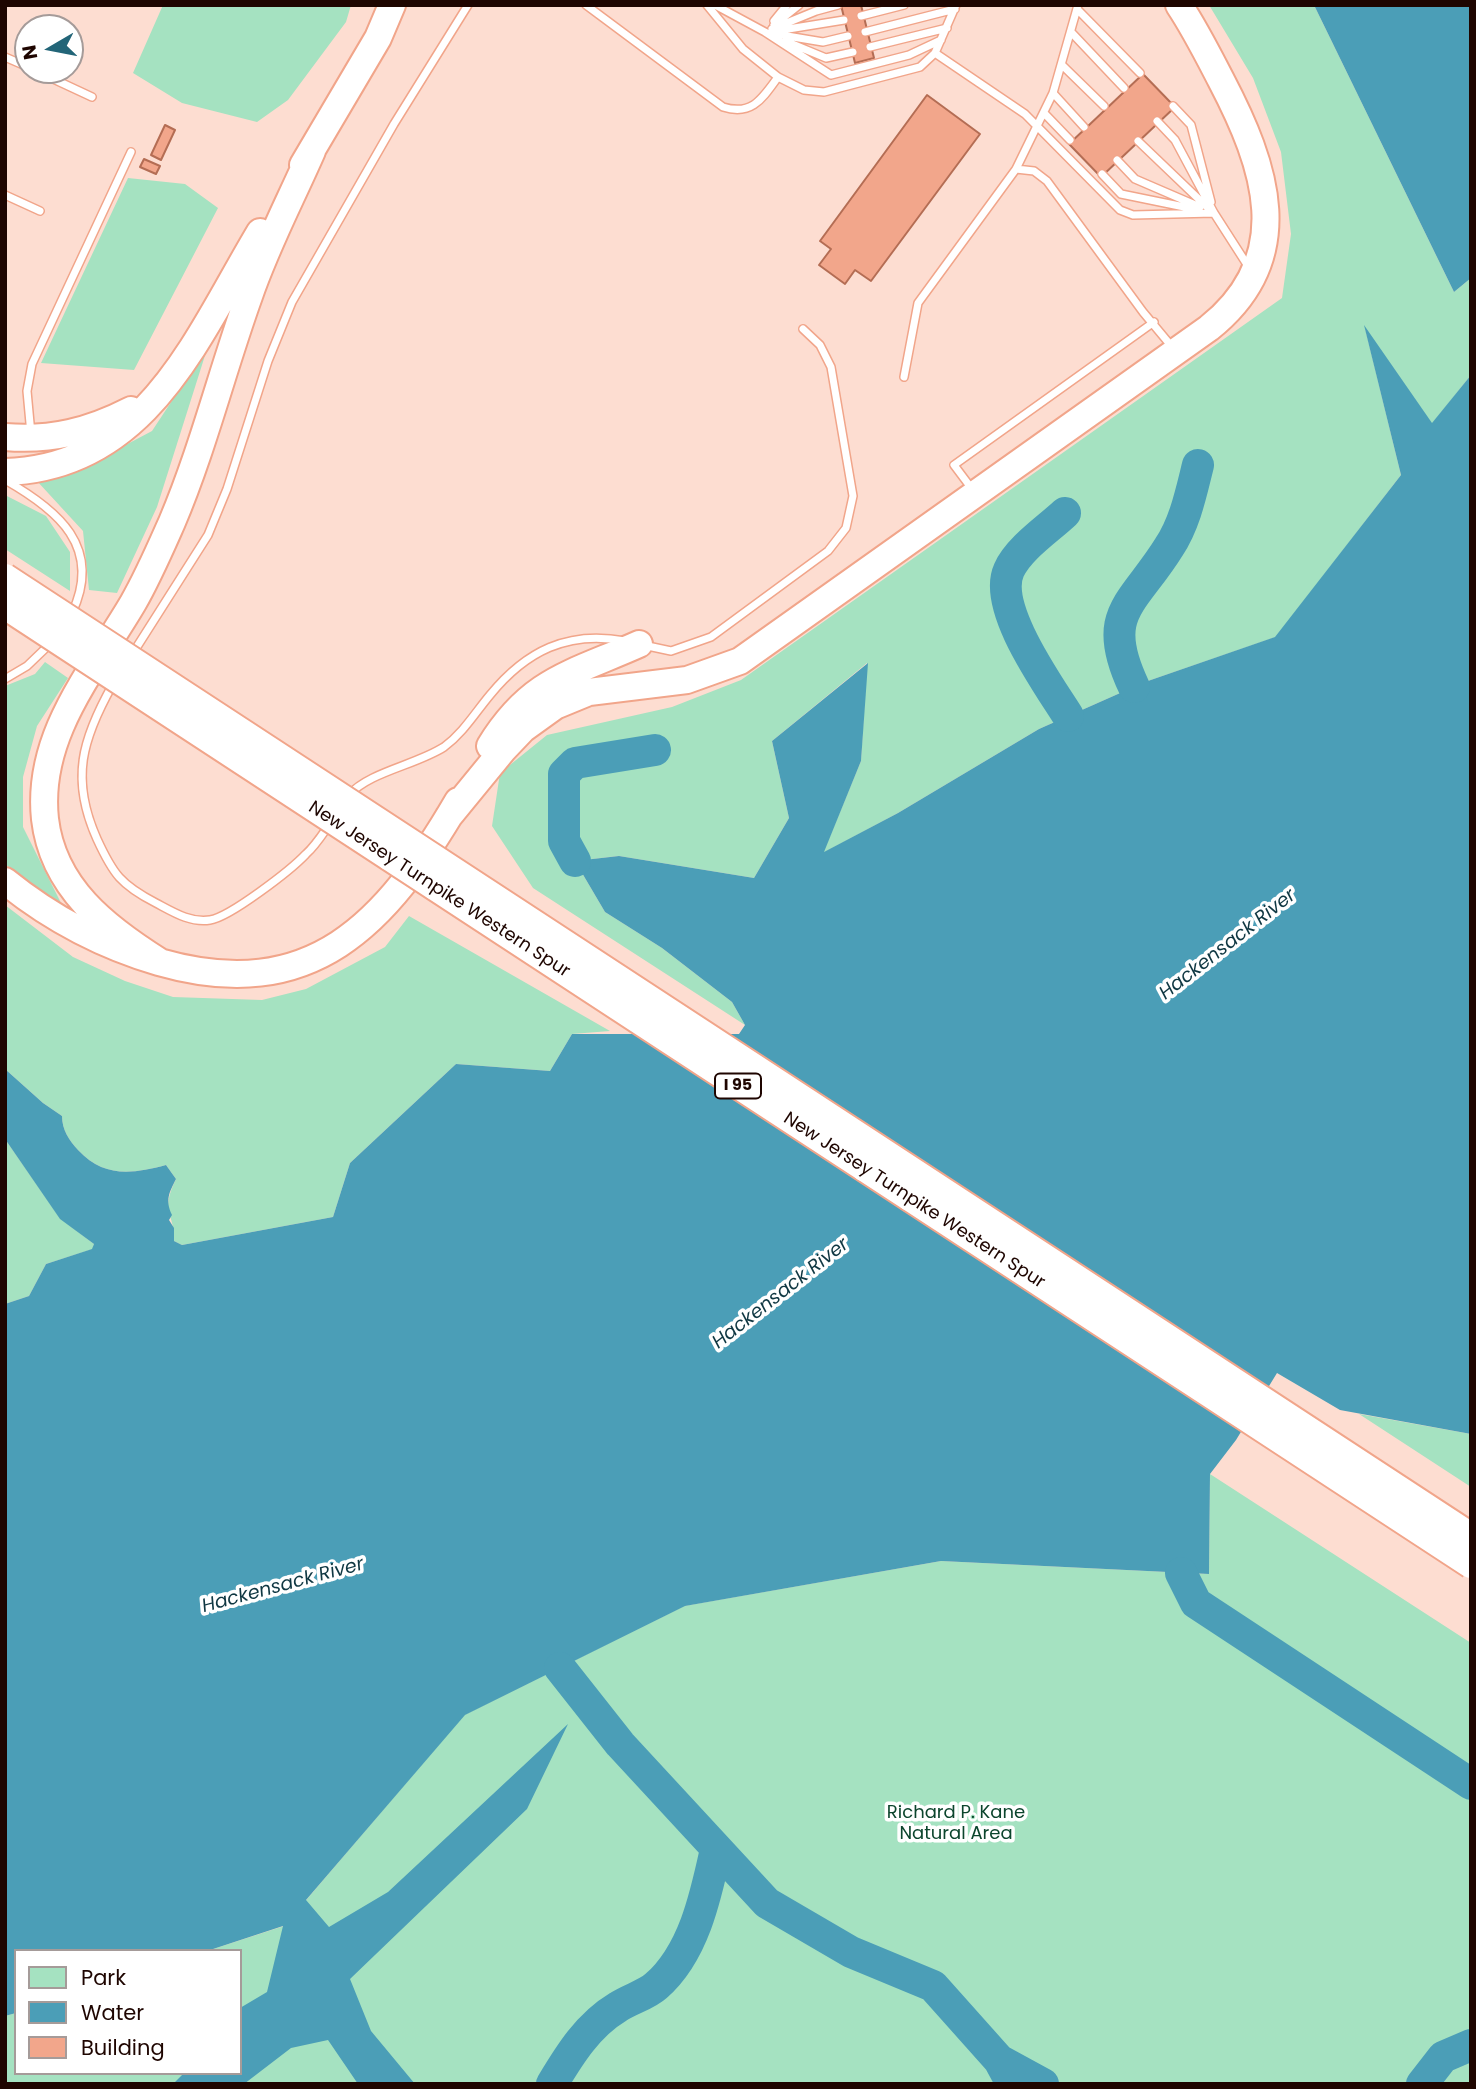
<!DOCTYPE html>
<style>
body{margin:0}
#map{position:relative;width:1476px;height:2089px;overflow:hidden;background:#fdddd1;font-family:Poppins,sans-serif}
canvas{display:block}
.frame{position:absolute;inset:0;border:7px solid #1e0500;pointer-events:none}
.legend{position:absolute;left:14px;top:1949px;width:228px;height:126px;box-sizing:border-box;background:#fff;border:2px solid #a59b99;margin:0;padding:9px 12px;list-style:none;font-size:21px;color:#1e0500}
.legend li{display:flex;align-items:center;gap:14px;height:35px}
.legend b{width:35px;border:2px solid #a59b99}
.north{position:absolute;left:14px;top:14px;width:70px;height:70px;box-sizing:border-box;background:#fff;border:2px solid #a59b99;border-radius:50%;rotate:260deg;font-size:19px;font-weight:700;line-height:28px;text-align:center;color:#1e0500}
.north::after{content:'';display:block;margin:auto;width:24px;height:32px;background:#226578;clip-path:polygon(50% 0,100% 100%,50% 72%,0 100%)}
</style>
<div id="map">
<canvas width="1476" height="2089"></canvas>
<div class="frame"></div>
<ul class="legend">
<li><b style="height:19px;background:#a5e2c1"></b>Park</li>
<li><b style="height:19px;background:#4b9eb7"></b>Water</li>
<li><b style="height:19px;background:#f2a68b"></b>Building</li>
</ul>
<div class="north">N</div>
</div>
<script>
const context = document.querySelector('canvas').getContext('2d');
context.lineJoin = 'round';
function fill(path, color) {
  context.fillStyle = color;
  context.fill(path, 'evenodd');
}
function trace(path, color, width, dash) {
  context.strokeStyle = color;
  context.lineWidth = width;
  context.lineCap = dash ? 'butt' : 'round';
  context.setLineDash(dash || []);
  context.stroke(path);
}
function write(font, color, halo, rows, align = 'center') {
  context.font = font + ' Poppins,sans-serif';
  context.lineWidth = 7;
  context.setLineDash([]);
  context.textBaseline = 'middle';
  context.strokeStyle = halo;
  context.fillStyle = color;
  for (const [text, x, y, turn = 0] of rows) {
    context.save();
    context.translate(x, y);
    context.rotate((+turn || 0) * Math.PI / 180);
    context.textAlign = isNaN(turn) ? turn : align;
    if (halo) context.strokeText(text, 0, 0);
    context.fillText(text, 0, 0);
    context.restore();
  }
}
const green = new Path2D(`
 M163 5H351L346 22 288 100 257 122 182 103 133 73Z
 M1209 5H1314L1454 292 1471 278V375L1432 424 1365 328 1401 475 1276 637 1145 682 1039 729 898 813 823 853 861 761 867 663 772 741 789 818 754 878 619 856 575 861 605 912 662 948 732 1002 745 1025 533 888 492 826 500 773 547 735 672 707 741 680 1282 298 1291 234 1281 152 1253 78Z
 M128 178 185 184 218 208 134 370 41 363Z
 M208 346 157 507 117 593 89 590 83 531 37 481 86 466 152 431Z
 M5 495 46 516 70 552V591L5 549Z
 M45 662 68 678 37 726 23 777V827L66 913 5 864V686L35 674Z
 M5 905 73 957 125 981 173 997 262 1000 306 989 385 947 409 916 610 1031 572 1034 550 1071 456 1064 350 1163 333 1217 182 1245 174 1241C175 1212 159 1214 176 1179L166 1165C132 1174 104 1178 78 1150 69 1140 62 1130 62 1116L43 1103 5 1069Z
 M5 1139 60 1218 94 1244 93 1249 46 1264 29 1296 5 1304Z
 M1359 1414 1471 1434V1487Z
 M1210 1474 1471 1643V2084H5V2016L16 2013V2073H240V1951H207L284 1926 464 1715 684 1606 941 1561 1209 1574Z`);
const water = new Path2D(`
 M1314 5H1471V278L1454 292Z
 M1364 325 1432 423 1471 375V1434L1340 1410 1277 1373 1236 1440 1210 1474 1209 1574 941 1561 685 1606 465 1715 306 1900 329 1927 388 1892 568 1724 527 1809 350 1979 371 2031 415 2084H358L328 2040 291 2048 244 2084H173L184 2073H240V2008L267 1992 283 1926 207 1951H16V2013L5 2016V1304L29 1296 46 1264 92 1249 94 1244 60 1219 5 1139V1069L43 1103 62 1116C62 1130 69 1140 78 1150 104 1178 132 1174 166 1165L176 1179C169 1193 165 1200 172 1215L169 1220 174 1228V1241L182 1245 333 1217 350 1163 456 1064 550 1071 572 1034H739L745 1025 732 1002 662 948 605 912 575 861 619 856 754 878 789 818 772 741 868 663 861 761 824 852 898 813 1039 729 1145 682 1275 637 1401 475Z`);
const river = new Path2D(`
 M1065 513C1048 529 1019 548 1009 570 992 607 1048 684 1068 716
 M1134 687C1099 613 1133 605 1169 547 1185 523 1191 493 1198 465
 M575 861 564 841V774L575 763 655 750
 M1181 1573 1196 1603 1471 1784
 M560 1668 620 1744 767 1903 851 1952 933 1986 999 2060 1012 2084
 M999 2060 1043 2084
 M552 2084C570 2054 588 2025 618 2007 630 1999 646 1995 656 1986 694 1953 706 1895 716 1849
 M1422 2084 1443 2057 1471 2045`);
const building = new Path2D(`
 M841 5H861L874 58 855 63Z
 M1143 74 1175 107 1101 177 1069 144Z
 M927 95 980 134 871 281 855 270 845 284 819 265 831 249 820 241Z
 M165 125 175 130 161 160 151 155Z
 M144 159 160 166 156 174 140 167Z`);
const lane = new Path2D(`
 M586 5 723 107C752 116 762 99 778 77
 M707 5 743 49 778 77 804 90 824 92 920 67 935 53 956 5
 M715 5 765 32 831 75 909 55 941 40
 M1077 9 1140 73
 M861 16 904 5
 M774 21 787 5
 M774 25 799 5
 M772 29 816 11 838 5
 M776 31 844 20
 M865 32 955 9
 M1071 32 1124 88
 M769 33 823 42 848 36
 M785 41 826 58 853 52
 M870 47 947 28
 M935 53 1025 114 1120 210 1133 215 1214 213
 M5 57 28 67
 M1062 65 1104 106
 M34 70 92 97
 M1053 93 1084 127
 M1173 106 1191 125 1211 202
 M1044 113 1070 140
 M1157 121 1175 140 1214 213 1248 266
 M1138 141 1208 208
 M1117 160 1135 179 1200 207
 M1016 169 1034 171 1047 181 1143 312 1173 348
 M1102 174 1121 194 1199 210
 M5 195 40 211
 M904 377 918 303 1016 169 1053 93 1078 5
 M31 434 27 391 32 364 131 152
 M5 480C58 510 103 547 72 613
 M972 489 954 465 1154 322
 M643 645 671 651 711 637 828 551 846 528 853 496 831 367 820 345 803 329
 M133 653 208 535 227 489 268 361 292 302 394 124 468 5
 M5 679 27 666 51 643
 M113 684C82 739 70 779 97 839 113 874 121 885 156 903 173 912 190 923 210 920 230 917 291 870 306 854 315 846 322 835 329 825
 M349 795C369 772 416 765 444 747 463 733 475 713 490 695 526 651 568 630 625 641`);
const highway = new Path2D(`
 M303 165 378 38 392 5
 M5 437C51 441 90 431 131 410
 M5 472C147 468 197 337 260 232
 M490 746C531 679 572 674 639 644
 M449 816 503 750 523 729 555 706 589 692 687 680 740 661 1209 328C1298 257 1266 166 1221 80 1208 55 1195 29 1179 5
 M5 881C52 919 101 945 159 962 312 1006 386 924 458 801
 M160 962C106 928 53 888 45 819 36 735 93 671 133 603 148 577 160 549 172 522 203 449 222 371 249 296 266 246 291 199 312 151`);
const highwayBridge = new Path2D(`
 M5 577 1471 1536
 M5 606 1471 1565`);
const shields = [
 [738,1086,46]
];
const shieldNames = [
 ["I 95",738,1086]
];
const streetNames = [
 ["New Jersey Turnpike Western Spur",439,890,33],
 ["New Jersey Turnpike Western Spur",914,1201,33]
];
const parkNames = [
 ["Richard P. Kane",956,1813],
 ["Natural Area",956,1834]
];
const waterNames = [
 ["Hackensack River",1228,945,-38],
 ["Hackensack River",781,1294,-38],
 ["Hackensack River",283,1586,-15]
];
fill(green, '#a5e2c1');
fill(water, '#4b9eb7');
trace(river, '#4b9eb7', 32);
fill(building, '#f2a68b');
trace(building, '#b46d54', 2);
trace(lane, '#f1a58a', 10);
trace(highway, '#f1a58a', 30);
trace(lane, '#fff', 7);
trace(highway, '#fff', 26);
trace(highwayBridge, '#f1a58a', 30, []);
trace(highwayBridge, '#fff', 26);
for (const [x, y, w] of shields) {
  const box = new Path2D();
  box.roundRect(x - w / 2, y - 12.5, w, 25, 5);
  context.fillStyle = '#fff';
  context.fill(box);
  trace(box, '#1e0500', 2);
}
write('bold 16px', '#1e0500', null, shieldNames);
write('18px', '#1e0500', '#fff', streetNames);
write('18px', '#0c452d', '#fff', parkNames);
write('italic 19px', '#0f3742', '#fff', waterNames);
</script>
